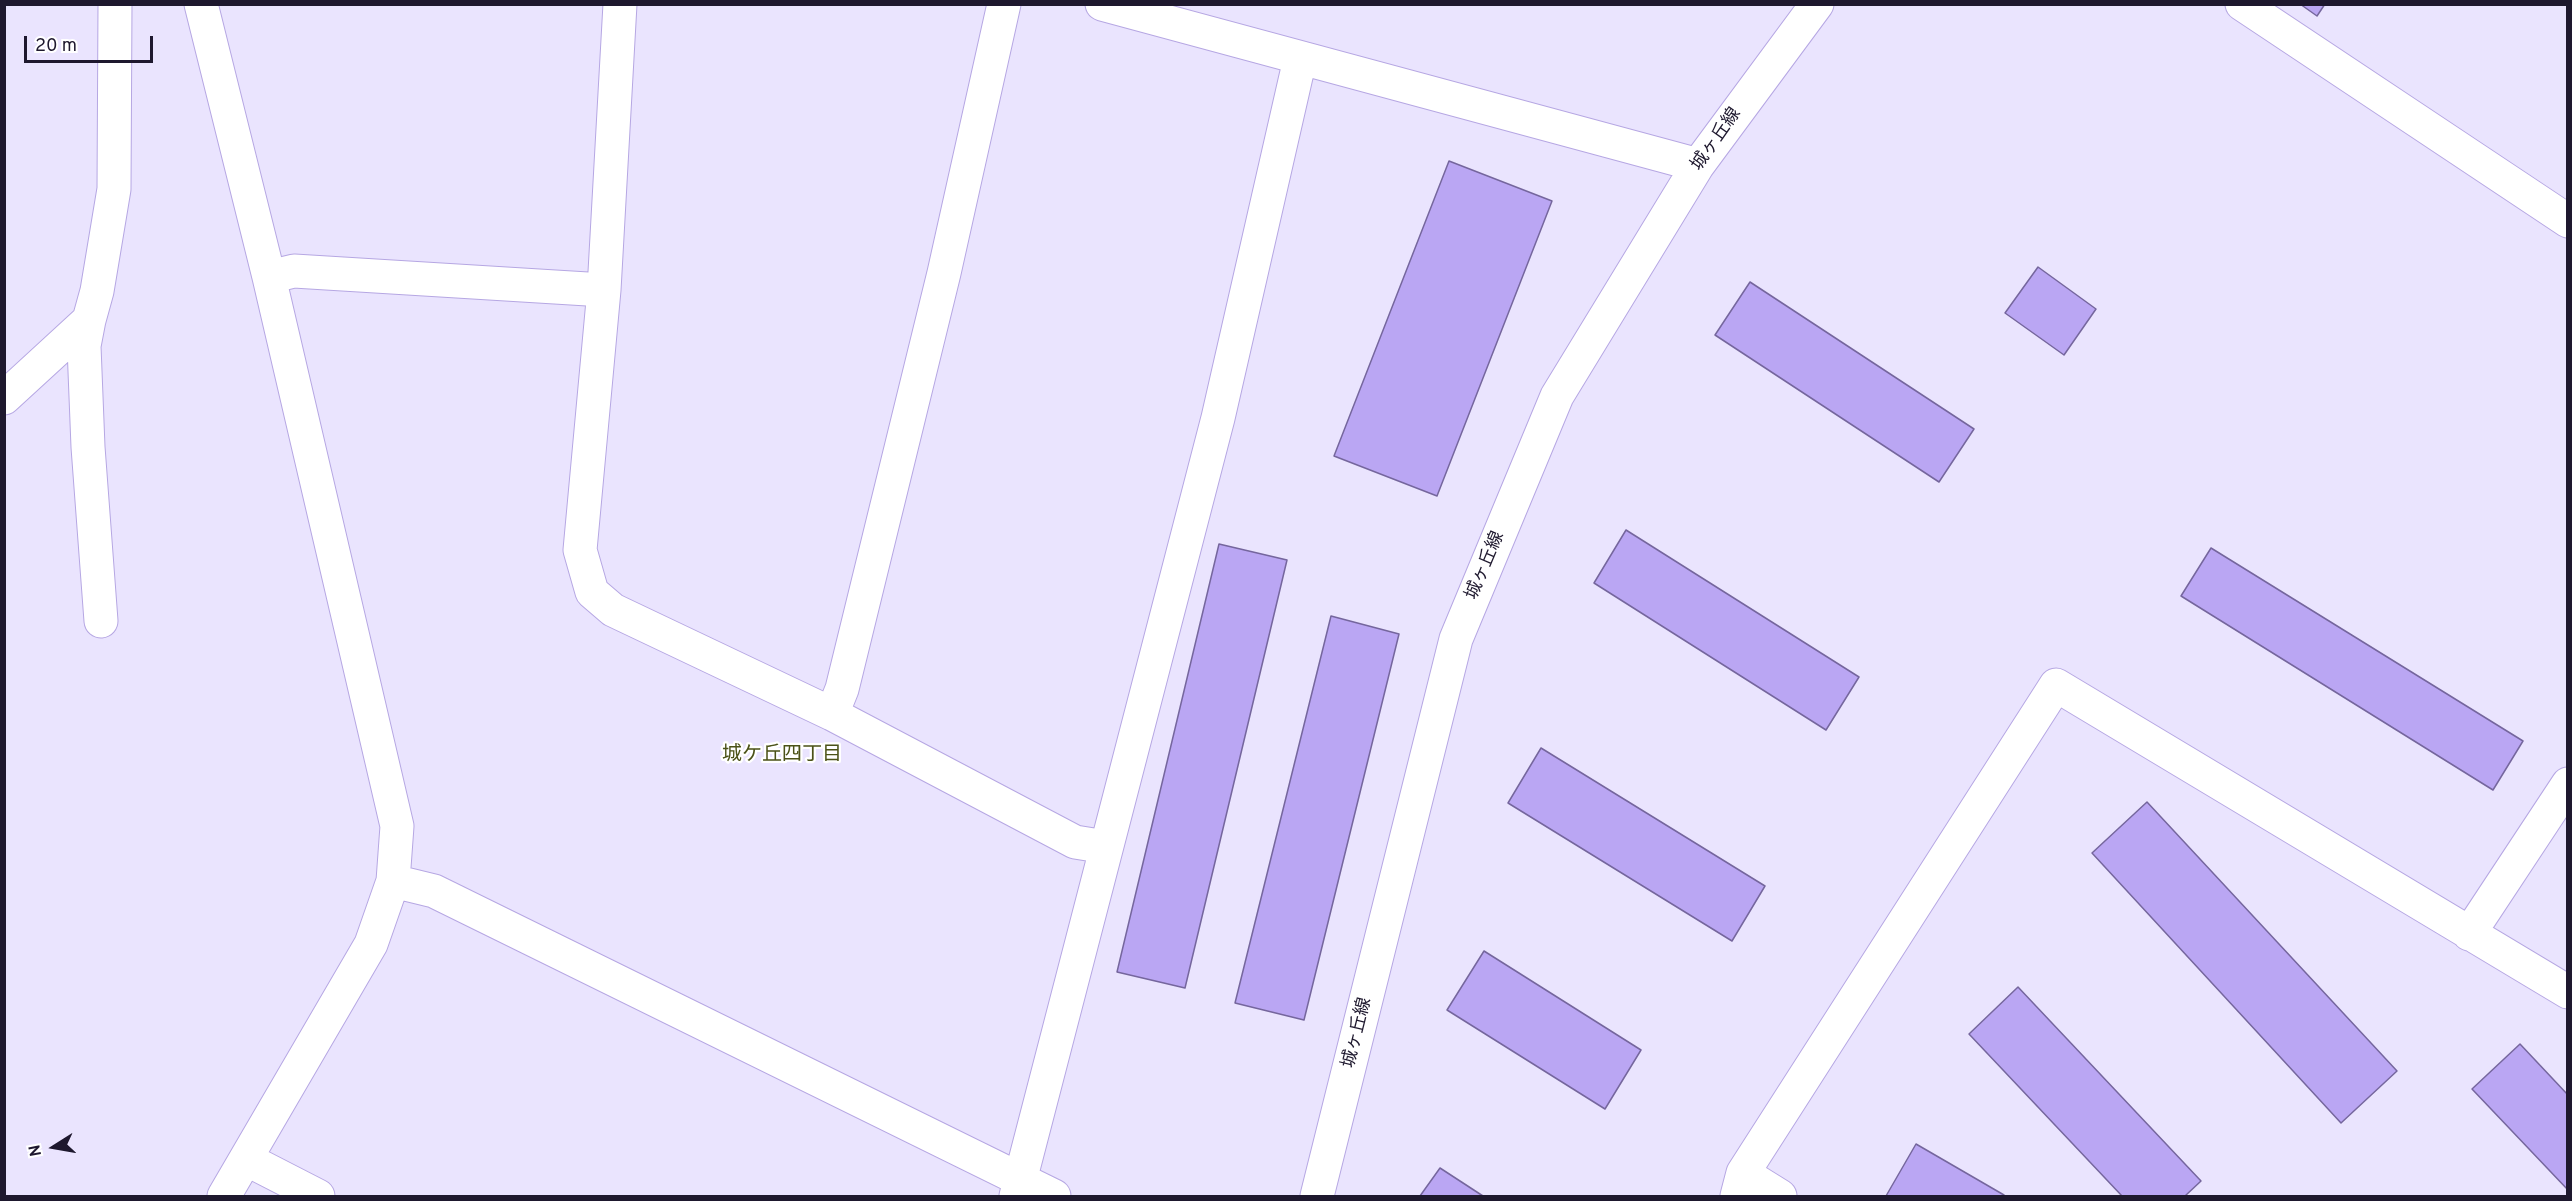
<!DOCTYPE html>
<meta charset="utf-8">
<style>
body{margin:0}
#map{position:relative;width:2572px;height:1201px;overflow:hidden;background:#eae4fe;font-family:Overpass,sans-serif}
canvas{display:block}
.frame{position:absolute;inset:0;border:6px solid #1e182e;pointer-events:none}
.north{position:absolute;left:24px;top:1117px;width:60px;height:60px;-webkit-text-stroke:4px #fff;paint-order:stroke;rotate:259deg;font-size:16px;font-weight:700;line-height:24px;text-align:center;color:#1e182e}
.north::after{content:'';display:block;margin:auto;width:21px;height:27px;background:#1e182e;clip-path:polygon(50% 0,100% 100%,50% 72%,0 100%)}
.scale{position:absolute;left:24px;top:36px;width:129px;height:27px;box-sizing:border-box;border:3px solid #1e182e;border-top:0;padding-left:8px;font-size:18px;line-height:21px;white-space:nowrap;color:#1e182e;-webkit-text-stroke:4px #fff;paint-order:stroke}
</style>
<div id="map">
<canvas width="2572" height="1201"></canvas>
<div class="frame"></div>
<div class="north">N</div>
<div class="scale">20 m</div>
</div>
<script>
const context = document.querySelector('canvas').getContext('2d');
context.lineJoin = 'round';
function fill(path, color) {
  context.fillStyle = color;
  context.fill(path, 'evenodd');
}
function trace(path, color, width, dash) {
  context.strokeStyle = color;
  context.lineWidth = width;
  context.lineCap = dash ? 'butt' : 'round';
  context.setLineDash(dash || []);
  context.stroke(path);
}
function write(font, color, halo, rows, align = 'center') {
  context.font = font + ' Overpass,"Noto Sans JP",sans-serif';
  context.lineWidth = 4.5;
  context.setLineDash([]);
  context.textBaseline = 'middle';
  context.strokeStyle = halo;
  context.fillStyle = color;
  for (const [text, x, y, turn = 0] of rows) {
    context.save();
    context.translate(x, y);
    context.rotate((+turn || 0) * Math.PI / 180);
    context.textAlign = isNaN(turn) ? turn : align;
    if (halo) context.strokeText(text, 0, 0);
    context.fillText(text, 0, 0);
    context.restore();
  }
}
const building = new Path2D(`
 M2300 4H2325L2317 16Z
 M1449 161 1552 201 1437 496 1334 456Z
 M2038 267 2096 309 2064 355 2005 313Z
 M1750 282 1974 429 1939 482 1715 335Z
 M1626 530 1859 677 1826 730 1594 583Z
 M1219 544 1287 560 1185 988 1117 972Z
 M2211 548 2523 741 2493 790 2181 596Z
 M1331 616 1399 634 1304 1020 1235 1003Z
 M1541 748 1765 886 1732 941 1508 803Z
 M2147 802 2397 1071 2341 1123 2092 853Z
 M1484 951 1641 1050 1605 1109 1447 1010Z
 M2018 987 2201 1181 2185 1196H2122L1969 1034Z
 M2520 1044 2568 1095V1190L2472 1089Z
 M1916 1144 2004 1195 2003 1196H1886Z
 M1440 1168 1483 1196H1420Z`);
const minor = new Path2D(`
 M201 4 269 277 397 826 393 881 371 944 224 1196
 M620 4 604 290 580 550 592 592 613 610 832 714 1075 842 1106 847
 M1102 4 1698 165
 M2242 4 2568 221
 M269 277 294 271 604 290
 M89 320 97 291 114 189 115 4
 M4 398 89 320 84 346 88 447 101 621
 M832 714 842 689 944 273 1004 4
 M393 881 434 891 1054 1196
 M2469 934 2568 784
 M246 1159 318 1196
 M1743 1173 1780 1196
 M1016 1196 1218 418 1300 59
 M1317 1196 1456 639 1557 396 1698 165 1817 4
 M1737 1196 1743 1173 2056 685 2568 992`);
const streetNames = [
 ["城ヶ丘線",1717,140,-55],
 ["城ヶ丘線",1486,566,-67],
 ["城ヶ丘線",1358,1033,-76]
];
const neighbourhoodNames = [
 ["城ケ丘四丁目",782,756]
];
fill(building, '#baa6f3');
trace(building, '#75669d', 1.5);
trace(minor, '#b6a7e3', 35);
trace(minor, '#fff', 33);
write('18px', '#1e182e', '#fff', streetNames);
write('20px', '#4b5218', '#fff', neighbourhoodNames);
</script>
